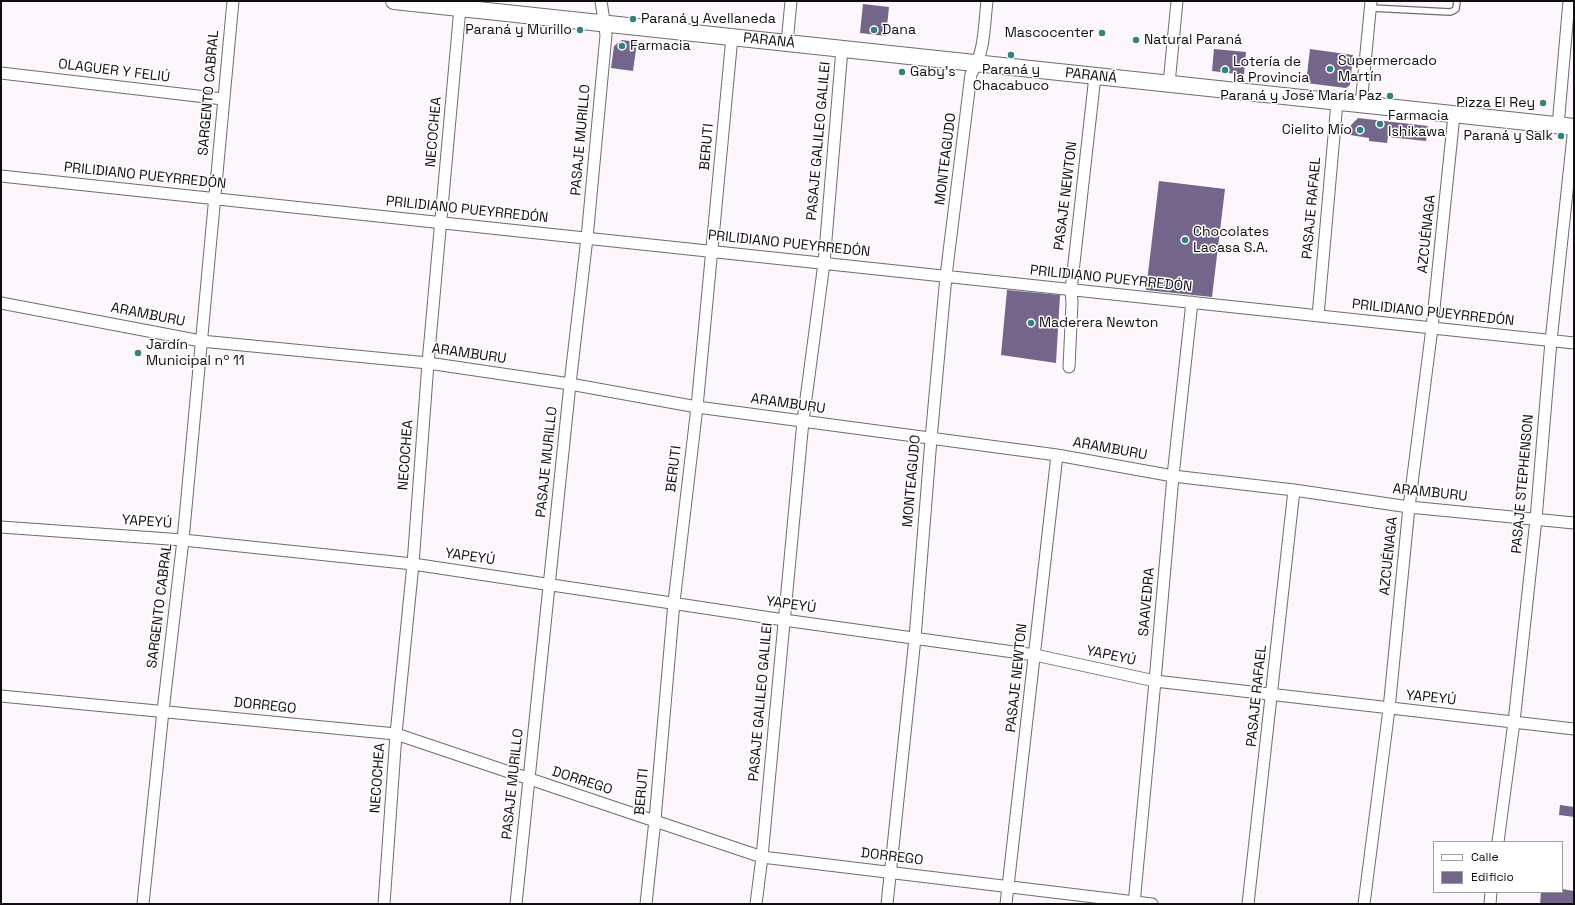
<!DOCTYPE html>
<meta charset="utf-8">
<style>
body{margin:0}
#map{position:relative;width:1575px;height:905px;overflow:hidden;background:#fef6fd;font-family:"Space Grotesk",sans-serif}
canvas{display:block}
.frame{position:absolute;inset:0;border:2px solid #0f0d0f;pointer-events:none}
.legend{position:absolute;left:1433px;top:841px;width:130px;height:52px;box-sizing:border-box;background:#fff;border:1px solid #9f9e9f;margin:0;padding:5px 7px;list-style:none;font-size:12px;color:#0f0d0f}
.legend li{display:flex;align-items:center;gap:8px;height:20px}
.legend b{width:20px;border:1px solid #9f9e9f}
</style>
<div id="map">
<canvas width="1575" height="905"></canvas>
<div class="frame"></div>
<ul class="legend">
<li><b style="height:5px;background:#fff"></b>Calle</li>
<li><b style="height:11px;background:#74658b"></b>Edificio</li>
</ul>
</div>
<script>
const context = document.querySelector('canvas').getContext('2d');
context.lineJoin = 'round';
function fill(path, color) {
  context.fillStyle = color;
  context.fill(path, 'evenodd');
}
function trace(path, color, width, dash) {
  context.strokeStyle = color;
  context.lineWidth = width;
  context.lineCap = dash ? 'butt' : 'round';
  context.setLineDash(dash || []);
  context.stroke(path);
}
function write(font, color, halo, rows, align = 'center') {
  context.font = font + ' "Space Grotesk",sans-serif';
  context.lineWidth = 3;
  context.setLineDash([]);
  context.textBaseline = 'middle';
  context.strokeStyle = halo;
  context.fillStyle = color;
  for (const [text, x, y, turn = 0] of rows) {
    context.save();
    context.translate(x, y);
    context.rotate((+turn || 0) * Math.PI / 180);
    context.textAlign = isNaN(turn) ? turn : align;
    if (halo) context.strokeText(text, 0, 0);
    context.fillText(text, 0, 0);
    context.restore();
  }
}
const building = new Path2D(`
 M863 4 889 7 886 36 860 33Z
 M622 40 637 42 633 71 611 68 614 46Z
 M1214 49 1246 52 1244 75 1212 71Z
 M1310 49 1353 55 1350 85 1346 88 1306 83Z
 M1358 118 1428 126 1426 141 1388 137 1387 143 1369 141V138L1350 135 1351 125Z
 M1159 181 1225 189 1212 297 1146 290Z
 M1007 290 1060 295 1056 363 1001 355Z
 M1560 805 1574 807V817L1559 815Z
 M1562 889 1574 891V904H1540L1541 892H1562Z`);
const lane = new Path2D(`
 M1371 8 1450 12 1453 11 1456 9 1457 1`);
const street = new Path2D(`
 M787 43 791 1
 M1 73 223 99
 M1169 84 1177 1
 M1361 105 1371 1
 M1558 126 1569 1
 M1 176 1574 343
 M1 303 201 341 428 363 570 384 697 407 1057 455 1173 476 1294 490 1409 507 1574 523
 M1318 316 1337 102
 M1069 367 1072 303 1071 290 1095 76
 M1 527 183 540 413 564 784 620 1035 655 1155 681 1574 729
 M1 696 396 734 762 857 1152 904
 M1498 842 1514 722 1536 519 1551 341 1574 127
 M143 904 163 711 183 540 233 1
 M384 904 396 734 413 564 428 363 460 8
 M516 904 570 384 587 238 606 35 601 1
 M646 904 655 820 674 602 697 407 732 37
 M756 904 762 857 803 421 824 263 842 49
 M887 904 915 638 931 439 946 276 971 74C985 53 984 26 987 1
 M1006 904 1057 455
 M1134 904 1155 681 1173 476 1192 302
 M1248 904 1294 490
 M1364 904 1389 709 1409 507 1432 328 1454 115
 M1490 904 1491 892`);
const secondary = new Path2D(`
 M394 1 1574 127`);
const markers = [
 [633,19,4,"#37807f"],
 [580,30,4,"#37807f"],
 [874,30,4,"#37807f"],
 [1102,33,4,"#37807f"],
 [1136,40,4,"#37807f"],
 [622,46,4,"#37807f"],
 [1011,55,4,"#37807f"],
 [1330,69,4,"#37807f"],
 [1225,70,4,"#37807f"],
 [902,72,4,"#37807f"],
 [1390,96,4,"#37807f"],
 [1543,103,4,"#37807f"],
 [1380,124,4,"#37807f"],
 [1360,130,4,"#37807f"],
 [1561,136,4,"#37807f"],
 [1185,240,4,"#37807f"],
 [1031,323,4,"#37807f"],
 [138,353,4,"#37807f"]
];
const poiNames = [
 ["Paraná y Avellaneda",641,19],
 ["Paraná y Murillo",572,30,"right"],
 ["Dana",882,30],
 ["Mascocenter",1094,33,"right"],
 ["Natural Paraná",1144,40],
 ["Farmacia",630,46],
 ["Supermercado",1338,61],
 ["Martín",1338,77],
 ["Lotería de",1233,62],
 ["la Provincia",1233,78],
 ["Paraná y",1011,70,"center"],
 ["Chacabuco",1011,86,"center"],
 ["Gaby's",910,72],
 ["Paraná y José María Paz",1382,96,"right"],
 ["Pizza El Rey",1535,103,"right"],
 ["Farmacia",1388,116],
 ["Ishikawa",1388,132],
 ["Cielito Mío",1352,130,"right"],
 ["Paraná y Salk",1553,136,"right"],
 ["Chocolates",1193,232],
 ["Lacasa S.A.",1193,248],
 ["Maderera Newton",1039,323],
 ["Jardín",146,345],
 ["Municipal nº 11",146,361]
];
const streetNames = [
 ["PARANÁ",769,41,6],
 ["OLAGUER Y FELIÚ",114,71,7],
 ["PARANÁ",1091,76,6],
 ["SARGENTO CABRAL",209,93,-85],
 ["NECOCHEA",434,132,-85],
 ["PASAJE MURILLO",581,140,-85],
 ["PASAJE GALILEO GALILEI",819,141,-85],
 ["BERUTI",707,147,-85],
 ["MONTEAGUDO",946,159,-83],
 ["PRILIDIANO PUEYRREDÓN",145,176,6],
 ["PASAJE NEWTON",1066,196,-83],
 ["PASAJE RAFAEL",1312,208,-85],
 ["PRILIDIANO PUEYRREDÓN",467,210,6],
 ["AZCUÉNAGA",1427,234,-84],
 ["PRILIDIANO PUEYRREDÓN",789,244,6],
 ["PRILIDIANO PUEYRREDÓN",1111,279,6],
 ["PRILIDIANO PUEYRREDÓN",1433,313,6],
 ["ARAMBURU",148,315,11],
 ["ARAMBURU",469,354,8],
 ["ARAMBURU",788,404,8],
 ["ARAMBURU",1110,449,10],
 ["NECOCHEA",406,455,-86],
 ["PASAJE MURILLO",547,462,-84],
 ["BERUTI",674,469,-83],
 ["MONTEAGUDO",912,481,-85],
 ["PASAJE STEPHENSON",1523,484,-85],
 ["ARAMBURU",1430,493,6],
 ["YAPEYÚ",147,522,4],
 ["AZCUÉNAGA",1389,556,-84],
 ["YAPEYÚ",470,557,8],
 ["SAAVEDRA",1147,602,-85],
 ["YAPEYÚ",791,605,8],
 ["SARGENTO CABRAL",160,606,-83],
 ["YAPEYÚ",1111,656,12],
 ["PASAJE NEWTON",1017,678,-84],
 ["PASAJE RAFAEL",1257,696,-84],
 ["YAPEYÚ",1431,698,6],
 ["PASAJE GALILEO GALILEI",761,702,-85],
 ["DORREGO",265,706,6],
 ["NECOCHEA",378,778,-86],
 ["DORREGO",582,781,18],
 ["PASAJE MURILLO",513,784,-84],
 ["BERUTI",642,792,-85],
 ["DORREGO",892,857,7]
];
fill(building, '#74658b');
trace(lane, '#716a70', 8);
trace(street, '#716a70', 13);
trace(secondary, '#716a70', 18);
trace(lane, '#fff', 5.5);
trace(street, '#fff', 11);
trace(secondary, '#fff', 16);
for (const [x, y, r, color] of markers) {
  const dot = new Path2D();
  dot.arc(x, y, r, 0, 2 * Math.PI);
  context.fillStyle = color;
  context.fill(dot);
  trace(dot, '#fff', 1.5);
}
write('14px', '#0f0d0f', '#fff', poiNames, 'left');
write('14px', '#0f0d0f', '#fff', streetNames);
</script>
